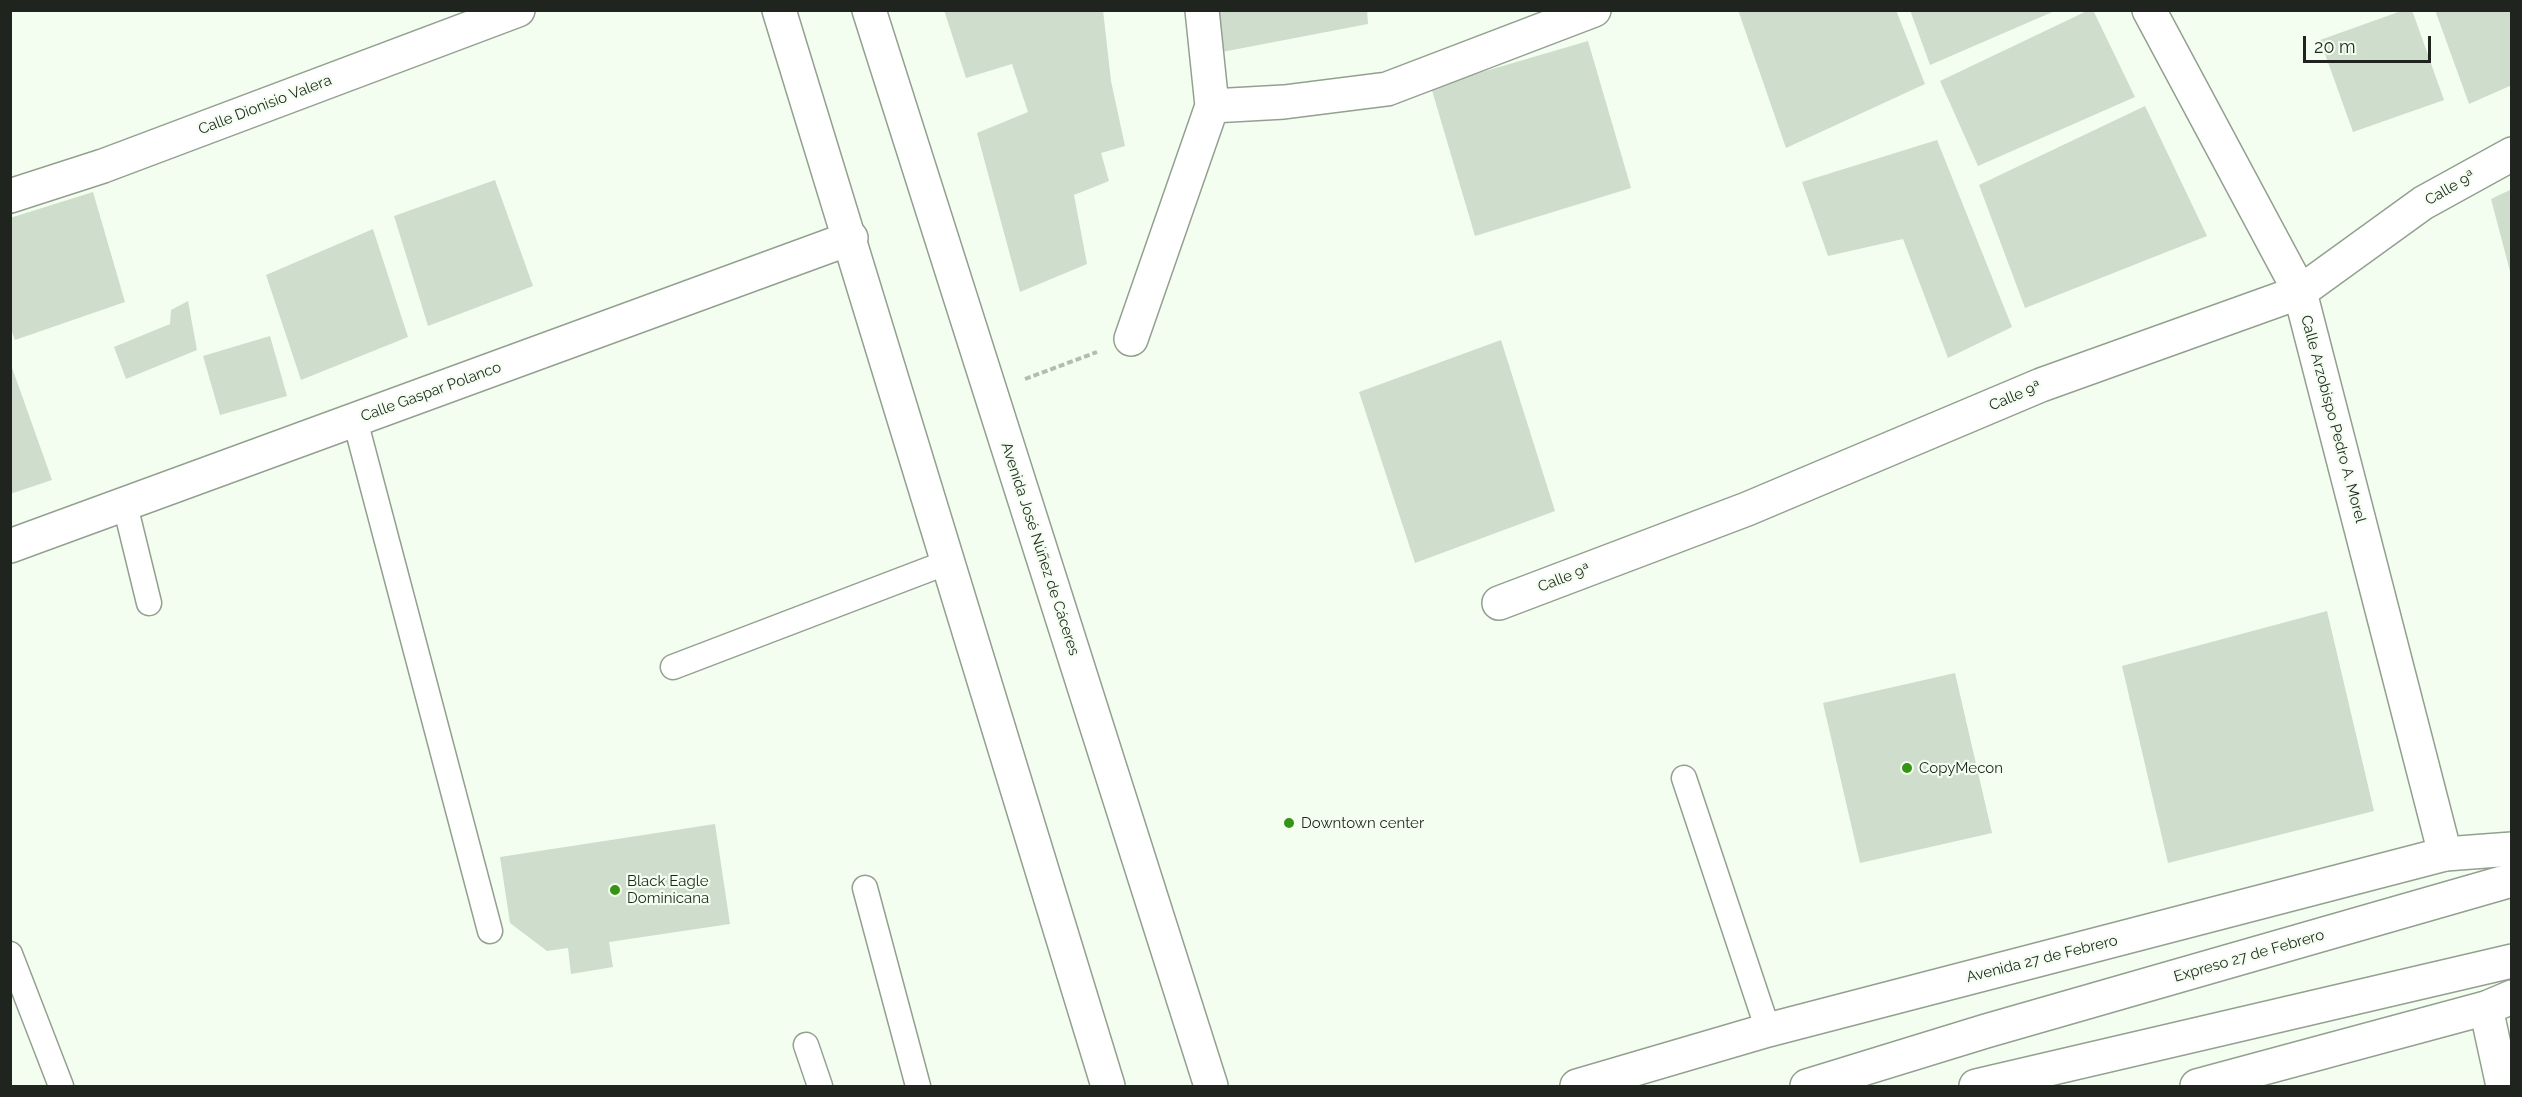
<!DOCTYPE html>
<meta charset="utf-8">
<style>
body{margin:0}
#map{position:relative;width:2522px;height:1097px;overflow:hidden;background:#f3fef0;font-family:Raleway,sans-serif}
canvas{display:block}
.frame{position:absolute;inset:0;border:12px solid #1f251e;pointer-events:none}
.scale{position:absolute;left:2303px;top:36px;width:128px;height:27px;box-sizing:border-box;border:3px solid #1f251e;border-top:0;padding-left:8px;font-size:18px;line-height:21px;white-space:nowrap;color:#1f251e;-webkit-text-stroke:4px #f3fef0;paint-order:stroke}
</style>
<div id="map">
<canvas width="2522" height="1097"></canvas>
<div class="frame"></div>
<div class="scale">20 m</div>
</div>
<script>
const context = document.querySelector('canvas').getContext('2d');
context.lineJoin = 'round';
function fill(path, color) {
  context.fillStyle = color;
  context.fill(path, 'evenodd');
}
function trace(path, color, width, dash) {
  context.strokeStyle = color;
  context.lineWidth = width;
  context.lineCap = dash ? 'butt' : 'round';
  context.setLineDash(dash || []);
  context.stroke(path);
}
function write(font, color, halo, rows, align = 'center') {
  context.font = font + ' Raleway,sans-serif';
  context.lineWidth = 4.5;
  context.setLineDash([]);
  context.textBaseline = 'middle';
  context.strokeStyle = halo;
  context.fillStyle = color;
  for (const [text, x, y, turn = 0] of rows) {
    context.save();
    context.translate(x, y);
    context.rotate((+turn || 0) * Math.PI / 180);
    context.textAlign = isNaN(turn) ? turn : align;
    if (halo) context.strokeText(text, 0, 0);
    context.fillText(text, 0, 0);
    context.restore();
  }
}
const building = new Path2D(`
 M944 10H1103L1111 81 1125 146 1101 153 1109 181 1074 195 1087 264 1020 292 977 133 1028 112 1012 64 966 78Z
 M1218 10H1367L1368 24 1222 52Z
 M1738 10H1896L1925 84 1786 148Z
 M1910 10H2057L1930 65Z
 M2089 10H2093L2135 97 1978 166 1940 81Z
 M2404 10H2412L2444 100 2353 132 2320 40Z
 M2435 10H2512V85L2469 104Z
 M1588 41 1631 188 1475 236 1431 87Z
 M2145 106 2207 236 2025 308 1979 185Z
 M1937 140 2012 327 1948 358 1903 239 1828 256 1802 182Z
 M495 180 533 286 428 326 394 216Z
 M2512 189V275H2511L2491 199Z
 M93 192 125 302 15 340 10 327V218Z
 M373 229 408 337 301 380 266 275Z
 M188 301 197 350 126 379 114 347 170 324 171 310Z
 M270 336 287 396 220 415 203 356Z
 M1501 340 1555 511 1415 563 1359 392Z
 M10 362 52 480 10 494Z
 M2327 611 2374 811 2168 863 2122 666Z
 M1955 673 1992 833 1860 863 1823 703Z
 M715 824 730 924 609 942 613 967 571 974 568 948 547 951 510 923 500 857Z`);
const path = new Path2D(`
 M1025 379 1097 352`);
const service = new Path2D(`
 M355 420 490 931
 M125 505 149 603
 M673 667 948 562
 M1684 778 1768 1030
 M865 888 918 1086
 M10 954 61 1086
 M806 1045 820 1086`);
const minor = new Path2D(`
 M2149 10 2300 292 2445 854
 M1212 106 1284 102 1387 89 1594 10
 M10 196 103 166 518 10
 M1131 339 1212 106 1202 10
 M10 546 851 238
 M1499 603 1747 509 2041 385 2300 292 2423 203 2512 154
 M2486 1008 2503 1086`);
const primary = new Path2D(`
 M779 10 1108 1086
 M869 10 1211 1086
 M1577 1086 1768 1030 2445 854 2512 849
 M2197 1086 2486 1008 2512 997`);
const motorway = new Path2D(`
 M1807 1086 1986 1031 2512 880
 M1976 1086 2512 961`);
const markers = [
 [1907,768,6,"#349413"],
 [1289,823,6,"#349413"],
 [615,890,6,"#349413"]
];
const streetNames = [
 ["Calle Dionisio Valera",265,105,-21],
 ["Calle 9ª",2450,188,-30],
 ["Calle Gaspar Polanco",431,392,-20],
 ["Calle 9ª",2015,396,-23],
 ["Calle Arzobispo Pedro A. Morel",2333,419,75],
 ["Avenida José Núñez de Cáceres",1040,549,72],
 ["Calle 9ª",1564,578,-21],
 ["Expreso 27 de Febrero",2249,956,-16],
 ["Avenida 27 de Febrero",2042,959,-14]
];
const poiNames = [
 ["CopyMecon",1919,768],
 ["Downtown center",1301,823],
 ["Black Eagle",627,881],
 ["Dominicana",627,898]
];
fill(building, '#cfddcc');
trace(service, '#93a090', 27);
trace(minor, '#93a090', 36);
trace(primary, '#93a090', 36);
trace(motorway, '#93a090', 36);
trace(path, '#b3bcb1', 4, [6, 3]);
trace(service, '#fff', 24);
trace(minor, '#fff', 33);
trace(primary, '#fff', 33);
trace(motorway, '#fff', 33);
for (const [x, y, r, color] of markers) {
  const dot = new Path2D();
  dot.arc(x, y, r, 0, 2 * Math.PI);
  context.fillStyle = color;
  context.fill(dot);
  trace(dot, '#f3fef0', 2);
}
write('15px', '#1f251e', '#f3fef0', streetNames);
write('15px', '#1f251e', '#f3fef0', poiNames, 'left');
</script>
